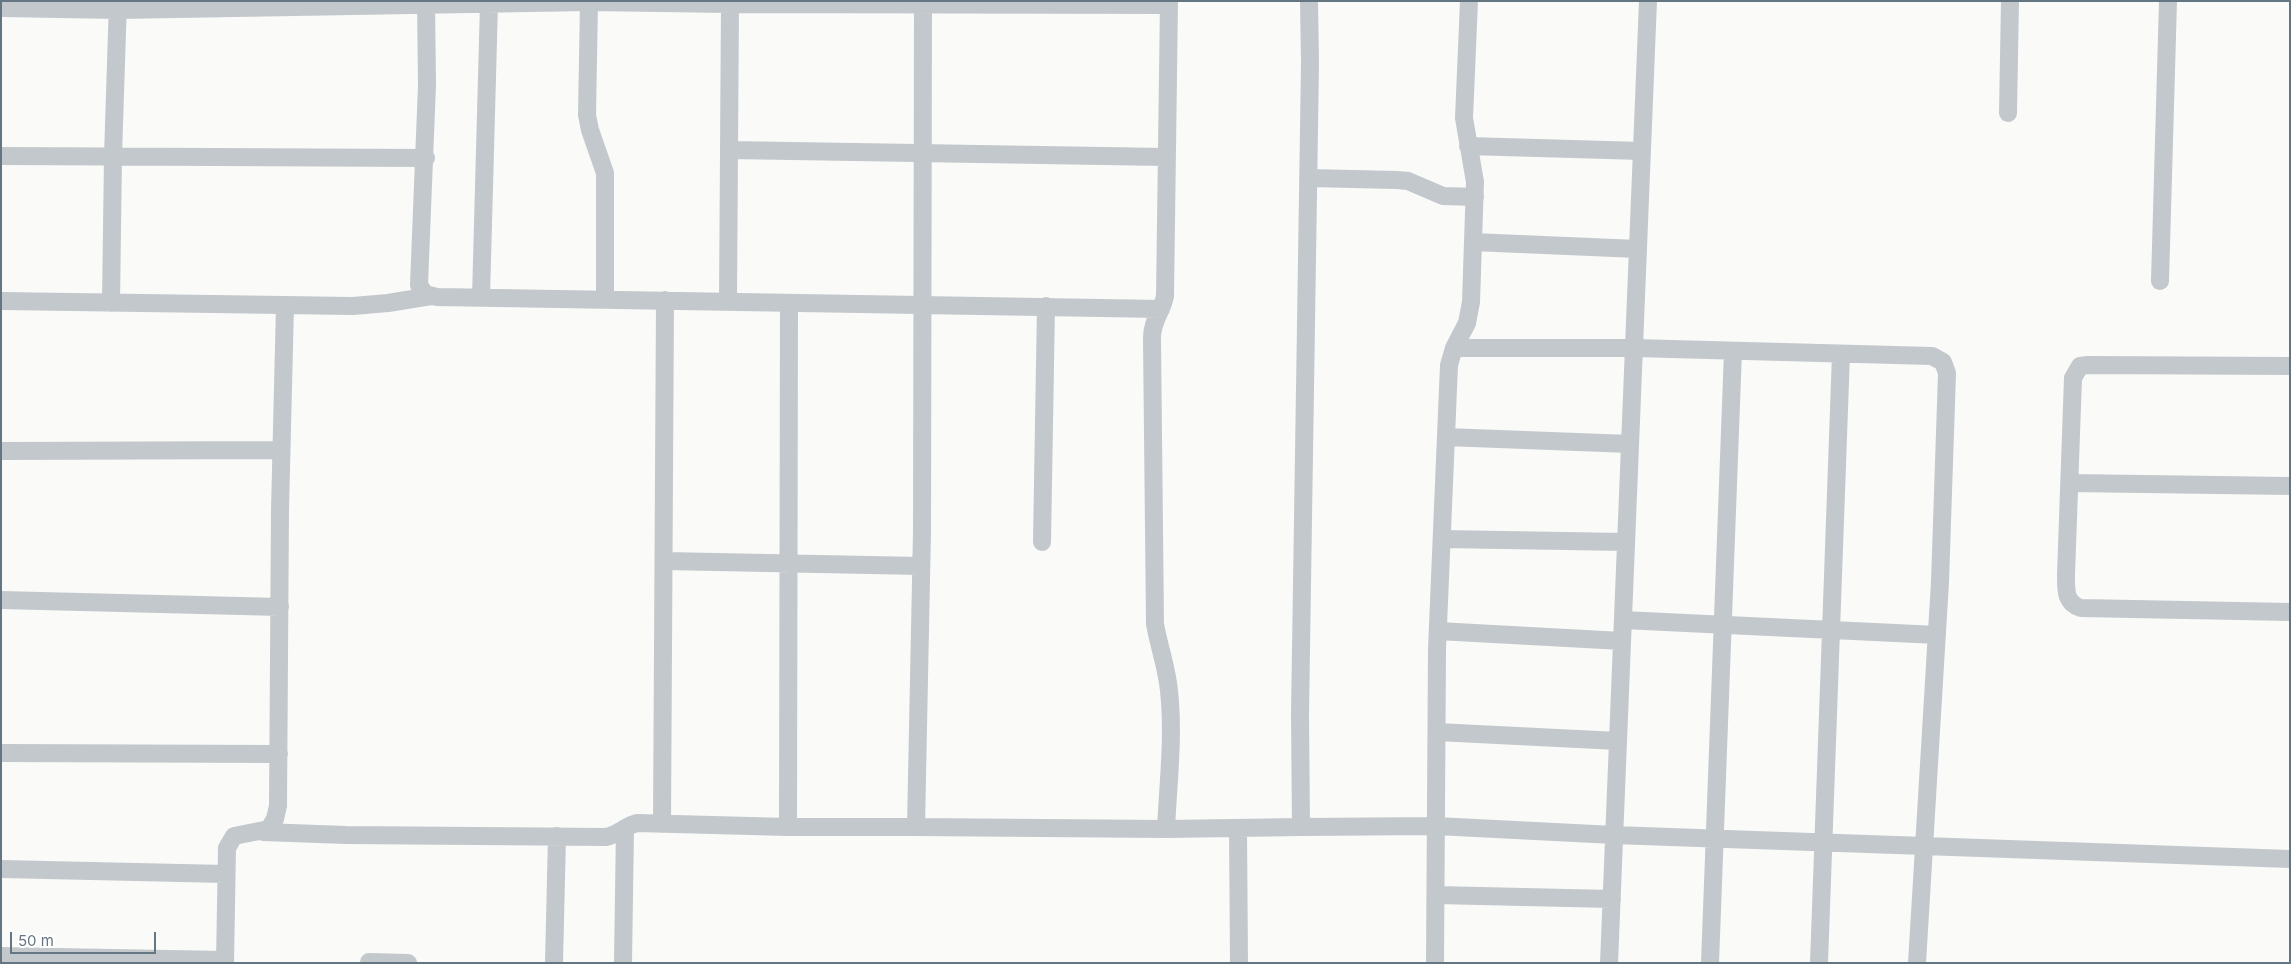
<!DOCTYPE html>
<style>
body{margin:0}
#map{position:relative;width:2291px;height:964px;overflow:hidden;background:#fafaf8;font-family:Inter,sans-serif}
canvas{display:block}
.frame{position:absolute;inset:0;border:2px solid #657683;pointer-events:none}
.scale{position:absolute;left:10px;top:932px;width:146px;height:22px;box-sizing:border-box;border:2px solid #657683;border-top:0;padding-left:6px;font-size:15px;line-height:18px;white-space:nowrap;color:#657683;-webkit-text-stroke:4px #fff;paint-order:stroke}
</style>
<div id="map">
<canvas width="2291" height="964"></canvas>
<div class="frame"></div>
<div class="scale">50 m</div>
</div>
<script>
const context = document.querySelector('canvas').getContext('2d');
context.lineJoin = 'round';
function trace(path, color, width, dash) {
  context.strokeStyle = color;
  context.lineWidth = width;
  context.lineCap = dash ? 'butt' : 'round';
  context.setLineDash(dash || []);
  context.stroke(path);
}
const minor = new Path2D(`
 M426 1 427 85 419 285 425 294 437 297 1161 309
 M923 1 922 531 916 827 1166 829 1301 827 1300 715 1310 63 1309 1
 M589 2 587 115 590 130 605 173V299
 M1 8 118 10 589 2 730 4 1169 5
 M2008 113 2010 1
 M1468 146 1642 151
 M729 150 1166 157
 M1 156 426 158
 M1308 178 1397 180 1408 181 1443 196 1475 197
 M1473 242 1638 249
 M2160 281 2168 1
 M481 297 489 4
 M1 301 353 306 388 303 431 296
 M728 302 730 1
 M111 303 113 156 118 1
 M1454 348H1634L1932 356 1943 362 1947 373 1940 582 1917 963
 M2290 366 2088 365 2080 366 2073 378 2066 575C2066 590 2065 603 2081 608L2290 612
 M1446 437 1630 444
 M1 451 281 450
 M2070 483 2290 486
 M1442 539 1626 542
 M1042 542 1046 306
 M664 561 921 566
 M1 600 280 607
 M1623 620 1937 635
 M1438 631 1622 641
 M1437 732 1618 741
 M1 753 279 754
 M662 824 665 300
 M788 827 789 303
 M1301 827 1436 826 1614 835 2290 859
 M1238 828 1239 963
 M1166 829C1168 784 1174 736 1169 691 1167 668 1159 647 1155 624L1152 338C1152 320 1162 312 1165 296L1169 1
 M263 832 346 835 606 837C618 835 625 826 637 823L788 827H916
 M1 869 226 874
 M1436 895 1612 899
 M1 956 225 960
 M369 962 408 963
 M225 963 227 848 234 836 269 829 275 819 278 806 280 510 285 305
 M554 963 557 836
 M623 963 625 828
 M1435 963 1437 649 1449 365 1454 348 1467 323 1471 302 1475 182 1464 118 1469 1
 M1609 963 1648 1
 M1710 963 1733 351
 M1819 963 1841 354`);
trace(minor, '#c3c8cc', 18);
</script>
